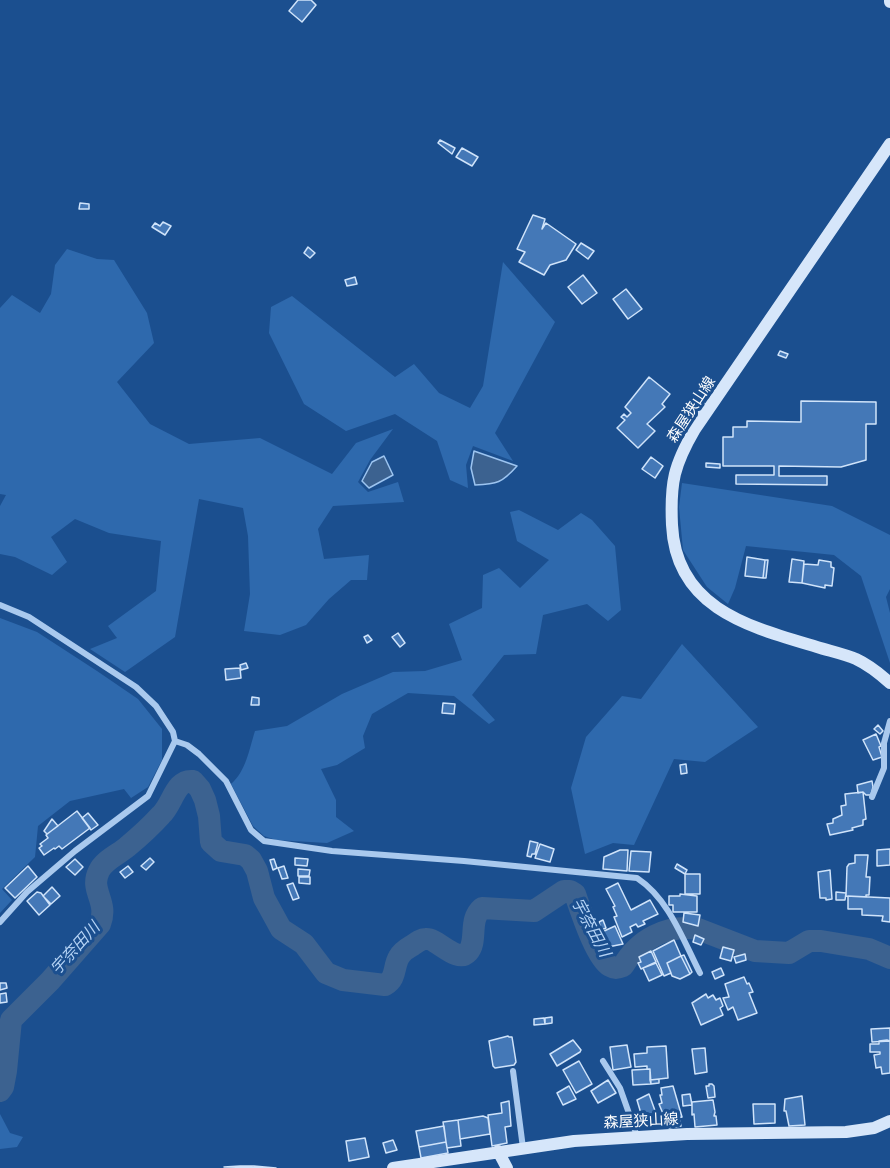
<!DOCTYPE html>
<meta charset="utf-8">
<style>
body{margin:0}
canvas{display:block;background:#1b4f8f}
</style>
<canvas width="890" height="1168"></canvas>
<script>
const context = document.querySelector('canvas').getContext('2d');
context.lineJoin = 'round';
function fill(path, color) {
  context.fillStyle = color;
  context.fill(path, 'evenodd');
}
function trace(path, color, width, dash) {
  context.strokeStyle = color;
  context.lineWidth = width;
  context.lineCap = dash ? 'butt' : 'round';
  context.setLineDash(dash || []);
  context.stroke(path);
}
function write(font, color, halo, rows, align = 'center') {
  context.font = font + ' Poppins,"Noto Sans JP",sans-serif';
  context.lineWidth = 6;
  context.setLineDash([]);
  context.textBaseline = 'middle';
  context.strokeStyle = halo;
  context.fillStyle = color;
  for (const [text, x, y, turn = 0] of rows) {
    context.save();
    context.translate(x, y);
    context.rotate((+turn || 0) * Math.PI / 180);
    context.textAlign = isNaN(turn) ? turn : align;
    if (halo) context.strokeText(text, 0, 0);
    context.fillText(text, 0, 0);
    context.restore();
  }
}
const green = new Path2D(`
 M67 249 97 259 114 260 147 313 154 343 117 382 150 424 189 444 260 438 332 474 356 443 393 429 370 460 358 482 368 492 398 482 404 502 333 506 318 529 324 559 369 555 367 580H351L329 599 306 625 280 635 244 631 250 594 248 536 243 508 199 499 175 637 125 672 90 649 117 638 108 626 156 591 161 541 109 533 75 519 51 537 67 562 52 575 15 557 0 554V506L6 495 0 494V308L12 295 40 313 51 294 55 265Z
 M503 262 555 322 495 433 513 461 473 446 466 465 468 488 450 480 437 441 395 414 346 431 304 404 269 333 271 307 292 296 395 377 414 364 439 393 470 408 483 386Z
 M682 483 832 506 890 535V589L886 597 890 613V663L861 576 834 555 746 546 735 588 728 604 707 587 683 550 679 507Z
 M519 510 558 530 581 513 592 520 615 546 621 610 608 621 587 604 543 615 536 654 504 655 472 695 495 720 489 724 454 696 408 693 372 714 363 736 365 748 337 765 321 769 336 800V817L354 831 327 843 276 840 264 836 253 826 231 784C246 771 249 750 255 731L287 726 342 694 393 672 425 671 462 660 449 624 482 608 483 575 499 568 520 588 549 560 517 541 510 512Z
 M0 618 37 632 97 671 138 699 162 729V760L148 787 131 798 124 789 70 801 38 826 35 857 2 889 12 900 0 913Z
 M682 644 758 727 705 762 674 759 634 845 613 843 585 854 571 788 586 737 622 696 641 699Z
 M0 1114 10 1133 23 1137 17 1147 0 1149Z`);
const water = new Path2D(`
 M474 451 517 466C502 483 497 484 475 485L471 468Z
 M384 456 393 475 369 488 362 481 372 462Z`);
const river = new Path2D(`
 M0 1091 3 1087 6 1071 11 1020 50 981 100 924C109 901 89 891 99 871 104 860 119 854 127 847 139 837 151 826 161 815 173 804 175 779 193 781L200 789 205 800 209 816 211 842 221 851 245 855 251 860 257 871 264 898 281 929 304 944 326 973 343 980 385 985C397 978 393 967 399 957 402 951 408 948 413 945 417 942 421 939 426 939 437 938 457 964 468 952 478 941 468 920 482 908L534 911 564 891H570L575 894C581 911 596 958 610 966 615 969 618 968 623 966 638 940 667 924 698 929L755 951 789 953 809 941H821L869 949 890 958`);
const building = new Path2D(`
 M298 0H311L316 5 302 22 289 11Z
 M440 140 455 148 452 154 438 143Z
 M462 148 478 157 472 166 456 157Z
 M80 203 89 204V209H79Z
 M533 215 545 219 542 229 546 223 576 244 566 260 550 265 544 275 519 262 525 252 517 249Z
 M163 222 171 226 165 235 152 227 155 223 160 226Z
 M581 243 594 251 588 259 576 250Z
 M308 247 315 253 310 258 304 253Z
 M583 275 597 293 582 304 568 287Z
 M355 277 357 284 347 286 345 280Z
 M626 289 642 309 628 319 613 299Z
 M780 351 788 354 786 358 778 355Z
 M649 377 670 394 662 404 665 407 647 424 655 431 638 448 617 428 625 420 621 417 624 414 627 417 631 413 625 407Z
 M695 398 705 404 698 414 702 405 694 400Z
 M694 400 702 405 697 414 689 407Z
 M801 401 876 402V424H866V460L841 467 779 466V476H827V485L736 484V475H774V466H723V437H733V427H747V421L801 422Z
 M651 457 663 466 655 478 642 469Z
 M706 463 720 464V468L706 467Z
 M747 557 765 560 763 578 745 576Z
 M792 559 804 561 802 583 789 582Z
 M765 560H768L766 578H763Z
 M819 560 831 562V567L834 568 832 586 825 585V588L802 583 804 564 818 565Z
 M398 633 405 643 400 647 392 637Z
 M368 635 372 640 367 643 364 637Z
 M246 663 248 668 241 670 240 665Z
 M240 668 241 678 226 680 225 669Z
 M252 697 259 698V705H251Z
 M443 703 455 704 454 714 442 713Z
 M878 725 883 731 880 734 874 729Z
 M876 734 881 746 879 747 882 757 873 760 863 740Z
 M686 764 687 773 681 774 680 765Z
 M872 781 873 787 871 795H866L863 792 858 793 857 785Z
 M863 792 866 819 863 820V825L852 828 853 830 830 835 827 824 833 823V819L842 815 841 806 846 805 845 794Z
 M77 811 90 828 62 849 59 846 55 849 54 848 44 855 39 848 42 846 40 844 48 838 46 835Z
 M88 813 98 825 91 830 82 818Z
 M52 819 58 826 47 834 44 831Z
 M530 841 538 843 535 854H532L531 857 527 856Z
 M540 844 554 849 550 862 535 858Z
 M890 849V865L877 866V850Z
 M620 850H628L627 871 603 869 604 857Z
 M631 851 651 852 649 872 629 871Z
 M855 855H868L866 877H870L869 895H866V897L846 896 847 867 849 864 855 863Z
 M150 858 154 862 146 870 141 866Z
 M295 858 308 859 307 866 295 865Z
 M75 859 83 867 75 875 66 867Z
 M274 859 277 868 273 870 270 860Z
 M677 864 687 870 685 874 675 868Z
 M28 866 37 877 15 898 5 888Z
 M128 866 133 872 125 878 120 872Z
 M284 866 288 878 282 879 278 868Z
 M298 869 310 870 309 876H298Z
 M830 870 832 899 826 900V898H820L818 872Z
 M685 874H700V894H685Z
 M299 877H310V884L299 883Z
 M293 883 299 898 293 900 287 885Z
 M618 883 631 910 650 900 658 914 643 921 645 924 638 927 636 924 630 927 632 932 622 937 614 917 617 916 613 907 615 906 606 889Z
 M52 887 60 896 51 904 43 896Z
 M37 892 41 893 50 905 39 915 27 901Z
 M836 892 846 893 845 900H836Z
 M680 894 697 896V912H673V905H669V896H680Z
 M848 896 890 898V922L882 921 883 916 862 915V909H848Z
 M684 913 700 915 698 926 683 922Z
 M603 920 606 928 601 930 599 922Z
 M615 926 623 944 608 947 602 932Z
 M695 935 704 939 701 945 693 942Z
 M674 940 681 956 667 963 671 973 664 976 653 951Z
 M723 947 734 950 731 961 720 958Z
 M651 951 656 962 641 969 638 963 641 962 639 957Z
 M745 954 746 960 736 963 734 957Z
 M684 955 692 972 690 974 681 956Z
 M681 956 690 974 680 979 672 976 667 963Z
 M656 963 662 975 649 981 643 968Z
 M721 968 724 975 715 979 712 972Z
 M744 977 747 984 749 983 753 992 749 993 757 1013 738 1020 733 1007 728 1010 723 998 729 997 725 984Z
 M0 983H6L7 988 0 990Z
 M6 993 7 1002 0 1003V994Z
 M706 994 708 998 713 995 716 1000 720 998 723 1006 720 1008 723 1015 701 1025 692 1003Z
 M552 1017V1023L545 1024V1018Z
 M544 1018 545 1024 534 1025V1019Z
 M890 1028V1041L872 1042 871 1029Z
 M508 1036 509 1037H512L516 1062 514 1065 495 1068 493 1066 489 1041Z
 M573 1040 581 1050 580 1052 557 1066 550 1054Z
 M887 1040 890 1041V1073L882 1074 881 1067 876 1068 874 1055 880 1054V1052H870V1044H879V1041Z
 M627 1045 631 1067 613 1070 610 1047Z
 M666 1046 668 1078 650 1080V1069H647V1066L635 1067 634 1054 647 1053V1047Z
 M705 1048 707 1072 695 1074 692 1049Z
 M579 1061 592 1084 576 1093 563 1070Z
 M650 1069 651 1084 633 1085 632 1070Z
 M659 1079V1083L651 1084 650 1080Z
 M608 1080 616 1093 598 1103 591 1091Z
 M709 1084H712L714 1086 715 1097 708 1098 706 1086H709Z
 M569 1086 576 1099 563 1105 557 1093Z
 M673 1086 682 1117 666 1121 659 1104 662 1103 660 1095H662L661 1088Z
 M649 1094 658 1119 655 1120 656 1124 645 1127 637 1100Z
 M690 1094 692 1105 683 1106 682 1095Z
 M802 1096 805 1125 789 1126 786 1111H784L785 1099Z
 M713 1100 715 1112 714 1116H716L717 1125 695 1127 694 1114 692 1115V1102Z
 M509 1101 511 1126 505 1127 507 1143 492 1146 488 1115 502 1113 501 1103Z
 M753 1104H775V1123L754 1124Z
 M483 1116 488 1118 490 1134 460 1139 458 1120Z
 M679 1118 681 1126 669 1128 668 1121Z
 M458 1120 461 1146 447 1148 443 1122Z
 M444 1126 446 1142 419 1147 416 1131Z
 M365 1138 369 1157 349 1161 346 1141Z
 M393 1140 397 1150 386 1153 383 1143Z
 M446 1142 448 1153 421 1158 419 1147Z
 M254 1166 276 1168 224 1167 240 1166Z`);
const street = new Path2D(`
 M0 605 29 617 136 687 156 706 173 732 175 741 148 796 75 851 27 892 0 922
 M175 741 187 745 199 754 226 781 251 830 264 841 332 851 464 861 637 878C669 899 683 940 700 973
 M872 797 884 768V743L890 721
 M603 1061 620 1088 637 1136
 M513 1071 523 1148`);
const secondary = new Path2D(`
 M890 0V2
 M890 144 695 429C674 465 670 482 672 525 676 609 750 627 817 647 830 651 844 654 856 659 869 665 880 674 890 683
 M498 1151 507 1168
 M393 1168 574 1141 687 1134 846 1132 874 1128 890 1121`);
const streetNames = [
 ["森屋狭山線",692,410,-57],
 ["森屋狭山線",641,1122,-3]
];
const waterNames = [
 ["宇奈田川",590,928,62],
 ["宇奈田川",76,949,-48]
];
fill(green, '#2e69ad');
fill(water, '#3c6290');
trace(water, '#9cc4f0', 1.5);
trace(river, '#3c6290', 22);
fill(building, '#4478b7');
trace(building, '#cfe3fa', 1.5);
trace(street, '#a9c9ee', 6);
trace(secondary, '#d6e6fa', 12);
write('15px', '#fff', '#1b4f8f', streetNames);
write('italic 16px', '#b5d3f5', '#1b4f8f', waterNames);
</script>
